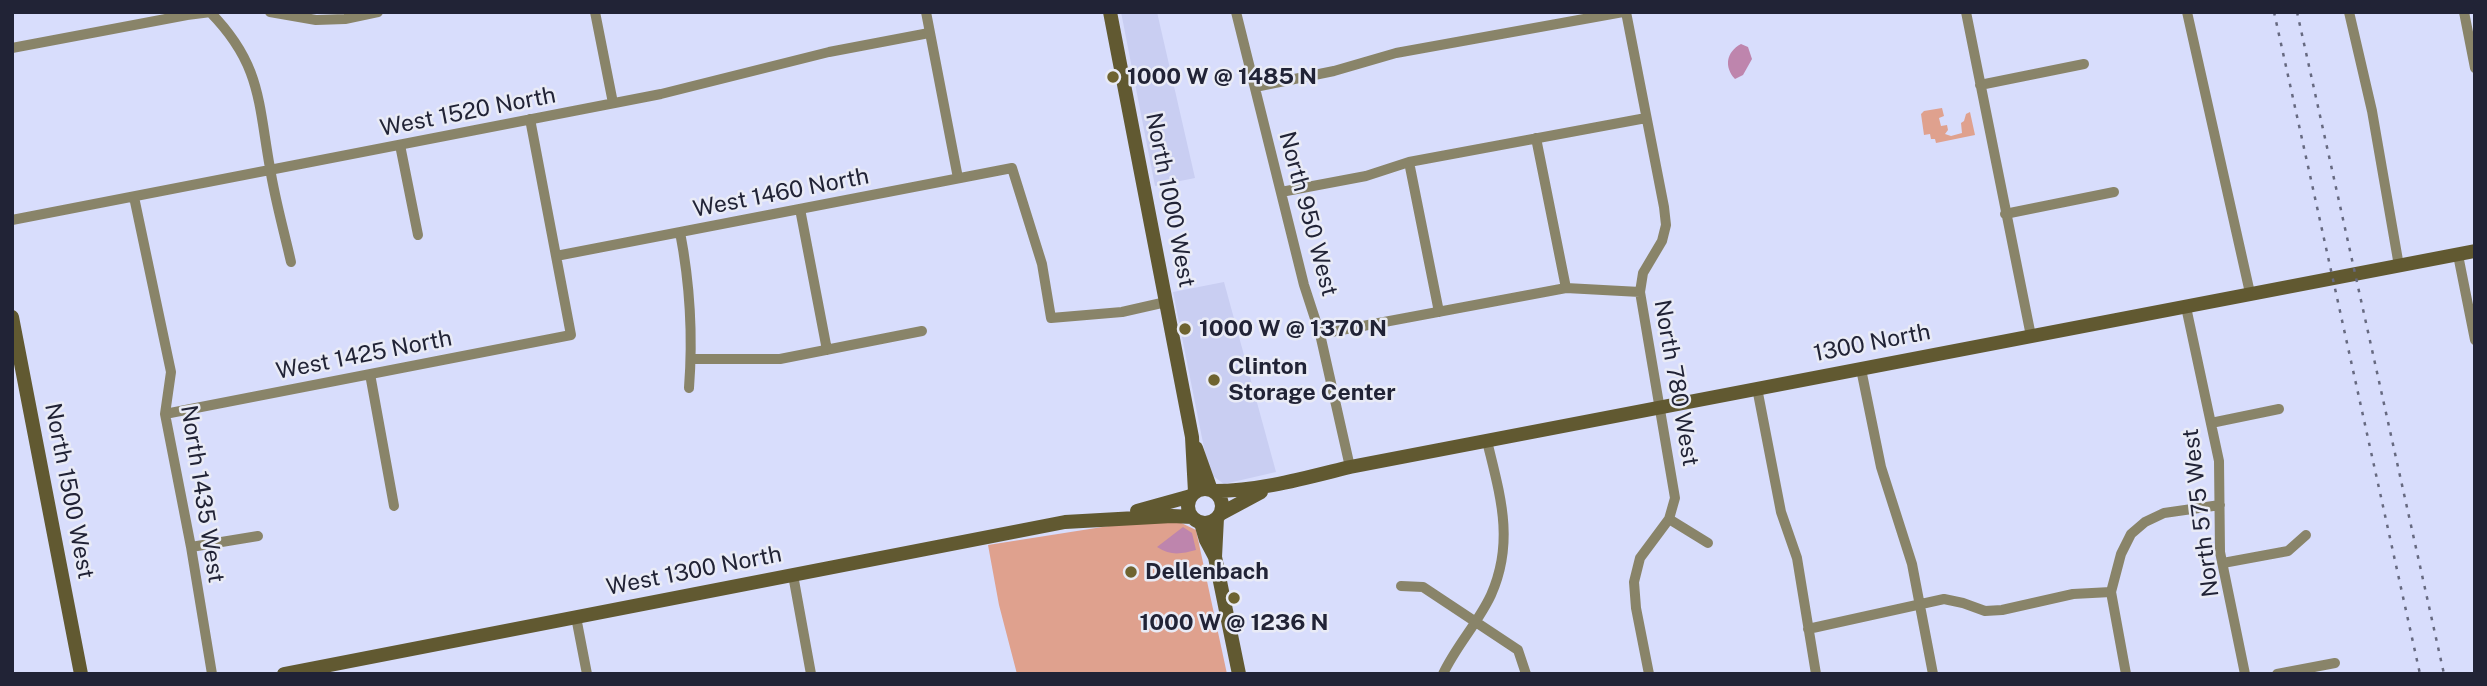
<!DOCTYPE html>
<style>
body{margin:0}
#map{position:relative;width:2487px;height:686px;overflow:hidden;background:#d8ddfc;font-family:"Public Sans",sans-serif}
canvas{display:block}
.frame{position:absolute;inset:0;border:14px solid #212336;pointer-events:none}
</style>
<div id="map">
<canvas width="2487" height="686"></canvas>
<div class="frame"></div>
</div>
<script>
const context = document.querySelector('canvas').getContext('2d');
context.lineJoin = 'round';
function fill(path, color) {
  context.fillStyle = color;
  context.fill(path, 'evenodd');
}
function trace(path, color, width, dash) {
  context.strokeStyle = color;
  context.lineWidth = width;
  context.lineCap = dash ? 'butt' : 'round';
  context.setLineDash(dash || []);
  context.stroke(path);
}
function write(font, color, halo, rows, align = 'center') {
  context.font = font + ' "Public Sans",sans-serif';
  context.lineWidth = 5;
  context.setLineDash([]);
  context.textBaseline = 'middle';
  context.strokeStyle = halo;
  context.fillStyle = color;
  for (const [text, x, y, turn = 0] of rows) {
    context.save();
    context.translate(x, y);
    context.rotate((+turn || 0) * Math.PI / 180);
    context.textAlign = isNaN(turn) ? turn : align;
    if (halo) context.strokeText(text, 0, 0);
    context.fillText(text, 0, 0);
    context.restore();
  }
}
const built = new Path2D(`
 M1121 12H1157L1195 178 1155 186Z
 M1224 282 1276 472 1224 484 1209 473 1173 292Z`);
const green = new Path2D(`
 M1942 108 1944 116 1939 118 1941 126 1947 125 1948 130 1945 134 1951 136 1962 133 1961 123 1964 121 1966 114 1970 112 1975 135 1936 143 1935 139H1931L1930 134 1924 135 1921 114 1924 111Z
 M1175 520 1196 530 1227 674H1017L999 605 988 545 1115 525Z`);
const water = new Path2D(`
 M1741 44 1748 47 1752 59 1743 75 1735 79C1724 67 1726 52 1741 44Z
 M1183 527 1192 533 1196 550C1181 554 1171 556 1157 547Z`);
const street = new Path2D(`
 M210 12C261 64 258 101 270 168 275 200 284 231 291 262
 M270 12 316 20 345 19 378 12
 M595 12 613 103
 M926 12 958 178
 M1236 12 1304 285 1320 334 1350 467
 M1626 12 1664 207 1666 225 1662 241 1643 273 1640 292 1675 498 1669 519 1640 558 1634 582 1636 608 1649 674
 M1966 12 2031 336
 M2187 12 2250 293
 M2349 12 2372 111 2399 266
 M2464 12 2475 68
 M12 48 187 15 211 12
 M1980 85 2084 64
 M1255 87 1334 71 1396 53 1623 12
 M1536 138 1566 288
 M400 145 418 235
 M1409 162 1439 312
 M1281 192 1366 176 1409 162 1646 118
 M134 197 171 372 165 414 191 547 212 674
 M800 209 827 350
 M2005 214 2114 192
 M12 220 661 94 829 52 929 33
 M680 232C690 284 693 336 689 388
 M2458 255 2475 340
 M556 256 1012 168 1042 264 1051 318 1122 312 1166 302
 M2186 307 2219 461 2220 552 2245 674
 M1320 334 1566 288 1640 292
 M691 359H780L922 331
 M1861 369 1881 467 1912 564 1933 674
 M370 374 394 506
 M1757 388 1781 512 1797 558 1816 674
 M165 414 571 335 530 119
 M2211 423 2279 409
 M1669 519 1708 543
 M191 547 258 536
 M2223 563 2288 551 2306 535
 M793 575 811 674
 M1401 586 1423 587 1518 650 1526 674
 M576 617 587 674
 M1808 629 1944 599 1963 603 1985 611 2002 610 2073 594 2111 592
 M1443 674C1456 646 1478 623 1491 595 1515 541 1500 495 1487 441
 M2126 674 2111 592 2121 554 2131 534 2145 522 2164 513 2220 505
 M2277 674 2335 663`);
const secondary = new Path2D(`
 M1110 12 1192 437 1195 492
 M12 317 81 674
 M1196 448 1211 490
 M1188 506a17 17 0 1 1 34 0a17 17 0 1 1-34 0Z
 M1214 491C1260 491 1305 478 1350 467L2475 251
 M1137 511 1191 496
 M1220 514 1261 492
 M1201 523 1206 540 1215 557 1239 674
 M1215 557 1217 518
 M284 674 1065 522 1172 516 1192 517`);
const rail = new Path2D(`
 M2274 12 2420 674
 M2297 12 2444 674`);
const markers = [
 [1113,77,7,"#6e6330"],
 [1185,329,7,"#6e6330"],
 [1214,380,7,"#6e6330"],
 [1131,572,7,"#6e6330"],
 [1234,598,7,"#6e6330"]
];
const poiNames = [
 ["1000 W @ 1485 N",1127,77],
 ["1000 W @ 1370 N",1199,329],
 ["Clinton",1228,367],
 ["Storage Center",1228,393],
 ["Dellenbach",1145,572],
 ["1000 W @ 1236 N",1234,623,"center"]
];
const streetNames = [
 ["West 1520 North",468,112,-11],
 ["West 1460 North",781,193,-11],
 ["North 1000 West",1170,200,79],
 ["North 950 West",1308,214,75],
 ["1300 North",1872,343,-11],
 ["West 1425 North",364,355,-11],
 ["North 780 West",1676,383,80],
 ["North 1500 West",69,491,79],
 ["North 1435 West",202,494,81],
 ["North 575 West",2201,513,-97],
 ["West 1300 North",694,571,-11]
];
fill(built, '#c9cef2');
fill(green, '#dfa18e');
fill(water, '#be85ad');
trace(street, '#898469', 10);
trace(secondary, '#615931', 14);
trace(rail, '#666980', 2.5, [3.5, 7]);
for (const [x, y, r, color] of markers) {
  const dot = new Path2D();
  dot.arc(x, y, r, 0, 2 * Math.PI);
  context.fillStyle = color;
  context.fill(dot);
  trace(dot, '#e9ebf6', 2.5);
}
write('bold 23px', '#212336', '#e9ebf6', poiNames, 'left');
write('23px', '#212336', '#e9ebf6', streetNames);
</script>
